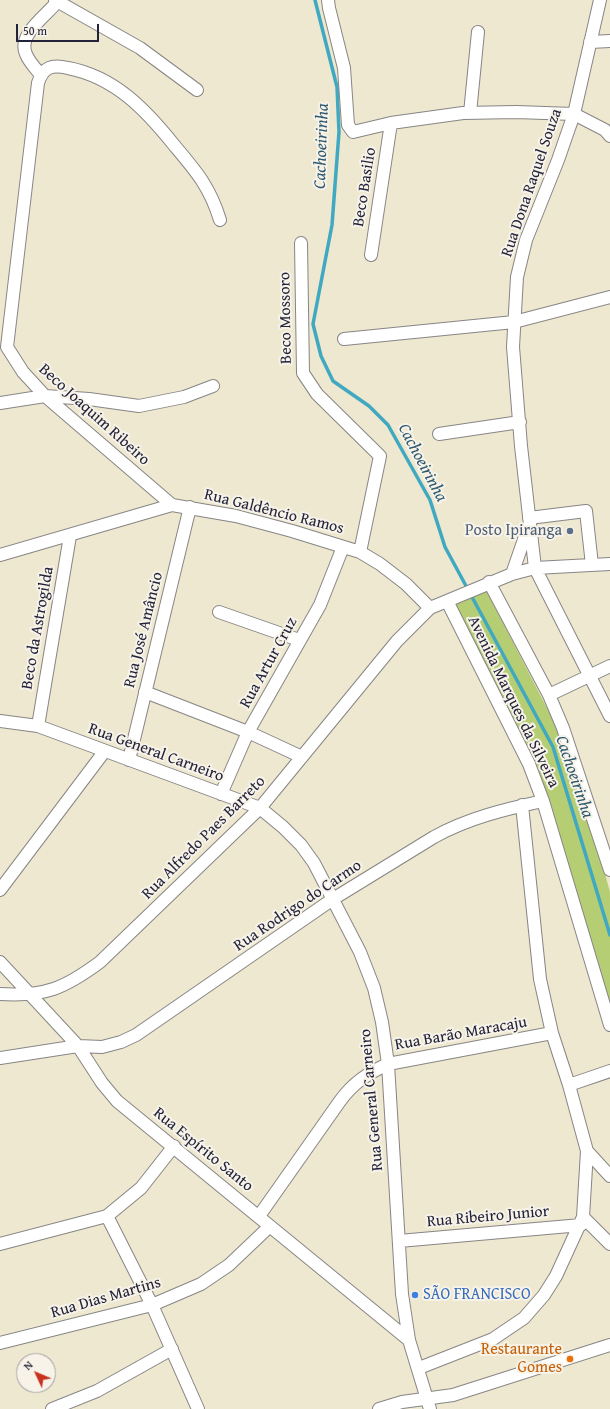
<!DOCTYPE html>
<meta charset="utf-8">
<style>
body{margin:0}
#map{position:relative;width:610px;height:1409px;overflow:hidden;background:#ede8cf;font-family:"Gentium Book Plus",serif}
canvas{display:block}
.north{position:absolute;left:16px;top:1353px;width:40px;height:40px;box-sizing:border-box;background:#f7f3e8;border:1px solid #a29fa3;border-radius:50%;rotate:314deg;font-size:11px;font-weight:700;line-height:16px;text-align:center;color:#22223b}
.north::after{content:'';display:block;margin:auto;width:14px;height:18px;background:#c8321e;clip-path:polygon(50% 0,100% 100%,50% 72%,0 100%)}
.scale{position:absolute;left:16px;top:24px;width:83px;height:18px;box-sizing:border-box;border:2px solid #22223b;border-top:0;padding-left:5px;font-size:12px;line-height:14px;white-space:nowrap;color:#22223b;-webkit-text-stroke:3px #f7f3e8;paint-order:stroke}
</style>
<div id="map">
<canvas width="610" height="1409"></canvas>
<div class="north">N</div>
<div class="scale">50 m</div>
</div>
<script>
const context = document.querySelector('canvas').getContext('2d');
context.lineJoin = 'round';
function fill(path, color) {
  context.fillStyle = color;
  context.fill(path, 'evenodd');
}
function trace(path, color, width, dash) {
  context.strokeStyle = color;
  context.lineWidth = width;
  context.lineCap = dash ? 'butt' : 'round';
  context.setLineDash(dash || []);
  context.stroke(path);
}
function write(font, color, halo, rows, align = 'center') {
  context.font = font + ' "Gentium Book Plus",serif';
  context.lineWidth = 4;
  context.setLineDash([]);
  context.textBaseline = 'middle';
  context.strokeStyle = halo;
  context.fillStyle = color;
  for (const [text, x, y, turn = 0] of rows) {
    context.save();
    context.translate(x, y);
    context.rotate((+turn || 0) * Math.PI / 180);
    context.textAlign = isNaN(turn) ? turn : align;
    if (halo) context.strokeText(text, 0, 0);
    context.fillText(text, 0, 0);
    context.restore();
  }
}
const green = new Path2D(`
 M485 588 567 747 594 834 610 892V1010L536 762 454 602Z`);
const stream = new Path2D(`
 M315 0 337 87 339 132 332 225 313 324 321 356 333 381 369 406 388 425 430 500 445 547 553 747 610 935`);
const minor = new Path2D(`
 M55 0 140 48 197 90
 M328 0 329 8 344 68 348 125 353 132 391 123 463 113 516 112 574 114 605 130 610 136
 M600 0 574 114 558 160 526 240 517 277 513 347 521 446 535 568 610 716
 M590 42 610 41
 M41 75C36 69 29 62 26 54 17 35 46 16 57 2
 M470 113 478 32
 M301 243 303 373 317 394 380 456 360 552
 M371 255 391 123
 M344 339 514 322 610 297
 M0 403 45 396 89 399 139 406 184 397 213 386
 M439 434 520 422
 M172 505 45 396 23 372 7 347 38 83C43 67 52 64 68 68 115 77 146 110 174 145 196 171 210 187 220 220
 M529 518 586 511 592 565
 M0 555 172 505 236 516 292 531 360 552 380 564 406 584 430 608
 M512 574 529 525
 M489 582 549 695 563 728 610 870
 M447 601 529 764 543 801 610 1025
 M219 612 299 640
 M145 692 248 732 302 757
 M549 695 610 666
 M0 721 38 726 260 808 283 827 301 845 314 863 360 952 374 988 382 1022 388 1064 402 1294 409 1340 430 1409
 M38 726 70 536
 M129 760 190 507
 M221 794 248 732 320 605 343 547
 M0 890 104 752
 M0 962 78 1046 102 1083 117 1101 409 1340
 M0 994C45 997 65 988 100 962L260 808 397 641 430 608 512 574 535 568 610 564
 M0 1058 78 1046 102 1047 121 1042 136 1035 333 899 434 837C468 818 506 809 543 801
 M569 1085 610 1071
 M587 1151 610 1176
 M107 1216 152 1305 198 1409
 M259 1216 340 1101C353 1083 368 1073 388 1064L552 1033
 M583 1217 610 1244
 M399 1241 581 1225
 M0 1244 107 1216 141 1188 174 1146
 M0 1343 152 1305 201 1284 229 1265 270 1226
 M419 1368 493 1339 524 1318 544 1295 556 1276 583 1217 587 1151 569 1085 552 1033 540 979 522 805
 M52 1409 97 1391 172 1349
 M379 1409 402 1402 453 1395 610 1345`);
const markers = [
 [570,531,4,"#5c6f8a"],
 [415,1295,4,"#3f7fe0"],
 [570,1359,4,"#e8710a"]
];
const streetNames = [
 ["Rua Dona Raquel Souza",532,183,-71],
 ["Beco Basilio",365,187,-81],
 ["Beco Mossoro",286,318,-91],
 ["Beco Joaquim Ribeiro",94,415,42],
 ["Rua Galdêncio Ramos",274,512,14],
 ["Beco da Astrogilda",38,628,-80],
 ["Rua José Amâncio",144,630,-76],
 ["Rua Artur Cruz",269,663,-61],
 ["Avenida Marques da Silveira",513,702,64],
 ["Rua General Carneiro",156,753,20],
 ["Rua Alfredo Paes Barreto",204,838,-45],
 ["Rua Rodrigo do Carmo",298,906,-34],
 ["Rua Barão Maracaju",461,1034,-10],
 ["Rua General Carneiro",372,1100,-95],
 ["Rua Espírito Santo",203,1150,39],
 ["Rua Ribeiro Junior",488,1217,-5],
 ["Rua Dias Martins",106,1298,-16]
];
const serviceNames = [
 ["Posto Ipiranga",562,531]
];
const shopNames = [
 ["SÃO FRANCISCO",423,1295]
];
const foodNames = [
 ["Restaurante",562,1350],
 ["Gomes",562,1368]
];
const waterNames = [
 ["Cachoeirinha",322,146,-88],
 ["Cachoeirinha",422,463,62],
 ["Cachoeirinha",574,777,71]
];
fill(green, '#b5ce73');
trace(stream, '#40a8c0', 3.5);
trace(minor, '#888585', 14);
trace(minor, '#fff', 12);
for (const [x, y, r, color] of markers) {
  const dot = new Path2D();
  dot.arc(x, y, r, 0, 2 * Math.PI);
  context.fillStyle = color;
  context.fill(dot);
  trace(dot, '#f7f3e8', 1.5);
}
write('16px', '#22223b', '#f7f3e8', streetNames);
write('16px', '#4e5e75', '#f7f3e8', serviceNames, 'right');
write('16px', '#366cbe', '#f7f3e8', shopNames, 'left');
write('16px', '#c56008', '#f7f3e8', foodNames, 'right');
write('italic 17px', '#2e5870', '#f7f3e8', waterNames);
</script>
